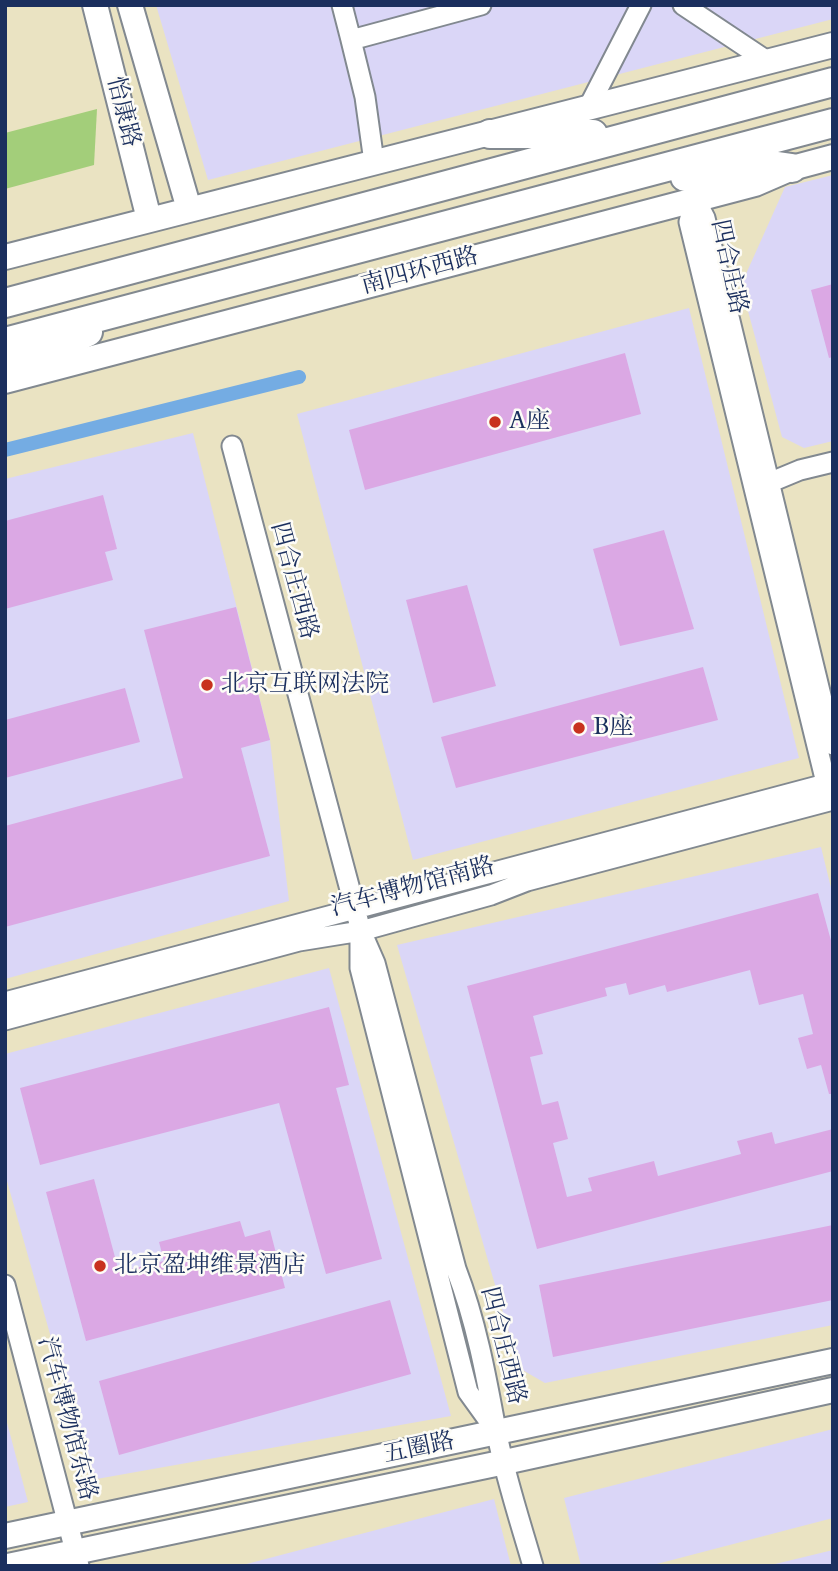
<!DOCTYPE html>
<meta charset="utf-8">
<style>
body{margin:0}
#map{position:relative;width:838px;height:1571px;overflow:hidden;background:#eae3c2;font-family:Cardo,serif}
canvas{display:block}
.frame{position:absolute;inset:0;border:7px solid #1b2f5e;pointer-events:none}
</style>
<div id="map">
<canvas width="838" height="1571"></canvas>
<div class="frame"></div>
</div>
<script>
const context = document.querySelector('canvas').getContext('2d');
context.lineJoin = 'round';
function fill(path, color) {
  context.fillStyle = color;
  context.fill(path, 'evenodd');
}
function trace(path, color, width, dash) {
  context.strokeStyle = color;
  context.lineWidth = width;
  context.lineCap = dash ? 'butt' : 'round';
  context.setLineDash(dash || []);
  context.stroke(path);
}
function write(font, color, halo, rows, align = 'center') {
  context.font = font + ' Cardo,"Noto Serif SC",serif';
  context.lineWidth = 5;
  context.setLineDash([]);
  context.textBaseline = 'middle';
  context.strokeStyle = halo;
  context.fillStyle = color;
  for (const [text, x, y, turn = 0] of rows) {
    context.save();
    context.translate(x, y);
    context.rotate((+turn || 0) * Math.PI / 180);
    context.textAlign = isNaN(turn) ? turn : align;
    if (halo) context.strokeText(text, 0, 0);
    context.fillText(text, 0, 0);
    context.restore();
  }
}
const built = new Path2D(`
 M156 5H833V19L208 180Z
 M833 175V441L804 448 782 437 741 285 785 187Z
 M689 308 799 758 413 860 297 414Z
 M193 433 270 740 289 901 5 979V479Z
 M821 847 833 896V1325L545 1383 519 1368 397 945Z
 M329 968 451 1416 91 1480 5 1174V1054Z
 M5 1415 28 1502 5 1507Z
 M833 1429V1518L649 1566H581L564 1498Z
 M494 1499 511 1566H239Z
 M833 1550V1566H767Z`);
const green = new Path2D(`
 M97 109 94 165 5 189V133Z`);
const canal = new Path2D(`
 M5 450 299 377`);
const building = new Path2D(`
 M833 284V357L829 358 811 290Z
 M625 353 641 414 365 490 349 430Z
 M103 495 117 549 105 552 113 580 5 609V521Z
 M664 530 694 629 620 646 593 549Z
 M467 585 496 686 433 703 406 600Z
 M236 607 270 740 241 748 270 856 5 927V826L183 778 144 630Z
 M703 667 718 720 456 788 441 737Z
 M125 688 140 742 5 778V720Z
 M818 893 833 948V1094H829L821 1065 807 1069 798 1038 813 1034 803 994 759 1005 750 970 667 992 665 985 629 995 626 983 605 988 607 996 533 1016 543 1054 530 1057 542 1105 558 1101 568 1139 553 1143 567 1197 592 1191 588 1178 654 1161 658 1176 741 1154 737 1141 772 1132 775 1144 833 1129V1171L537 1249 467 986Z
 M329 1007 349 1085 336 1088 382 1259 326 1274 279 1103 40 1165 20 1088Z
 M94 1179 119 1272 164 1261 159 1242 240 1221 245 1237 270 1230 285 1288 86 1341 46 1192Z
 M833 1225V1300L553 1357 539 1285Z
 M390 1300 411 1374 119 1455 99 1381Z`);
const minor = new Path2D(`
 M342 5 351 40 481 5
 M683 5 767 61
 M351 40 365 97 374 162
 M588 108 641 5
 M695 199 689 222 829 795
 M695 199 705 218 833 745
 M232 446 361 931 375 963 456 1269C476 1321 486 1375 496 1430 505 1476 520 1521 533 1566
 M759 487 800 470 833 462
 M360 938V968L468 1392 494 1428
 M5 1002 833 782
 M5 1020 299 941 361 931 491 895 527 881 833 800
 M5 1285 79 1566`);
const major = new Path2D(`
 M95 5 149 219
 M130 5 189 209
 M5 257 833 45
 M5 381 755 184 792 168 833 157
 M5 1536 833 1361
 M8 1566 505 1462 833 1390`);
const highway = new Path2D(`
 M490 134H593
 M685 177 778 166 792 168
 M5 303 833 82
 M5 342 833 123
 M5 372 88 332`);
const markers = [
 [495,422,7,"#c8321e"],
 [207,685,7,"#c8321e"],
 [579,728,7,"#c8321e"],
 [100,1266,7,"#c8321e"]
];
const streetNames = [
 ["怡康路",122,112,76],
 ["四合庄路",728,267,78],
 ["南四环西路",420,272,-15],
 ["四合庄西路",293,581,75],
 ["汽车博物馆南路",413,888,-15],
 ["四合庄西路",502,1346,76],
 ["汽车博物馆东路",66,1419,75],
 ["五圈路",419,1449,-12]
];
const poiNames = [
 ["A座",509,422],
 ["北京互联网法院",221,685],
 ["B座",593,728],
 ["北京盈坤维景酒店",114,1266]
];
fill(built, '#dad6f7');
fill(green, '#a3ce7a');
trace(canal, '#74ace3', 14);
fill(building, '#dba8e4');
trace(minor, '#828990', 23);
trace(major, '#828990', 28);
trace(highway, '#828990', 32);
trace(minor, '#fff', 19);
trace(major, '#fff', 24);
trace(highway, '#fff', 28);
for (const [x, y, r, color] of markers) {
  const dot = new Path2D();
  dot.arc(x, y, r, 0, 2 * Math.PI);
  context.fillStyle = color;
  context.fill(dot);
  trace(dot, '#fdfcf7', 2.5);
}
write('24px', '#1b2f5e', '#fdfcf7', streetNames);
write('24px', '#1b2f5e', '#fdfcf7', poiNames, 'left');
</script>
